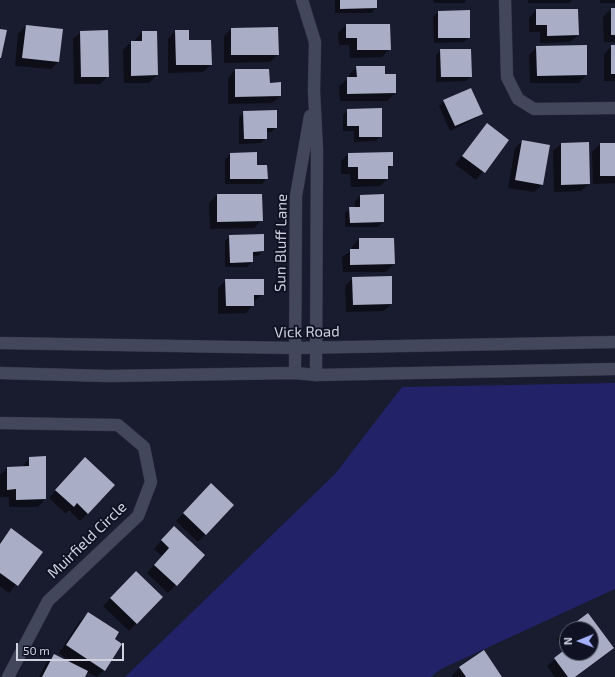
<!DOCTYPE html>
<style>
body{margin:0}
#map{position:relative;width:615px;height:677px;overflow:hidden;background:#191b2e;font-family:"Exo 2",sans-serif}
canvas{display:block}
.north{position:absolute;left:559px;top:621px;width:40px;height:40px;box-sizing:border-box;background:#101224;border:1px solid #5c5f6e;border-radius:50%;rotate:269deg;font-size:11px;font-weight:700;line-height:16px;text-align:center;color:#cfd2de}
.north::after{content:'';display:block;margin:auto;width:14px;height:18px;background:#a5b1fc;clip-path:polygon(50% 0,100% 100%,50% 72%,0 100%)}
.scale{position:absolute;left:16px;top:643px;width:108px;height:18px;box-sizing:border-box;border:2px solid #cfd2de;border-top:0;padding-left:5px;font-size:12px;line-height:14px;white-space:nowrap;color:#cfd2de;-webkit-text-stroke:3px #101224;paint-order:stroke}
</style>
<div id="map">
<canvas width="615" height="677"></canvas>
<div class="north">N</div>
<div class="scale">50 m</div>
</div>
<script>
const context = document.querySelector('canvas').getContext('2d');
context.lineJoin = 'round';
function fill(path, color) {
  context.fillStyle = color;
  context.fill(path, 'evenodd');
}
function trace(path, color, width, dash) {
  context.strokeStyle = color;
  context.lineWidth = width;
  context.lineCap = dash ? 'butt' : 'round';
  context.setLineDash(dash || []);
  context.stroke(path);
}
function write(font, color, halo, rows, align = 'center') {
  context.font = font + ' "Exo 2",sans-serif';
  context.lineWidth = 4;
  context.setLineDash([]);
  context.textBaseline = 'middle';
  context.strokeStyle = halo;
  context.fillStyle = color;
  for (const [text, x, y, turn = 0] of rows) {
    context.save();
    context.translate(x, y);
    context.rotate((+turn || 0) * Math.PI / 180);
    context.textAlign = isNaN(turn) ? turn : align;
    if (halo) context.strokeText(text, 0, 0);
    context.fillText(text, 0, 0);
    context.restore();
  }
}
const green = new Path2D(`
 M615 383V589L441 669 431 677H125L335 474 402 387Z`);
const shadow = new Path2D(`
 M335 0H376V8L371 13H335Z
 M433 0H466L464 3H434Z
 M528 0H572L569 3H528Z
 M600 0H615V3H600Z
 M611 9H615V42H604L603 17Z
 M536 10 578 35 570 42 540 43V32H529V18Z
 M438 12 469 37 464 42 434 43 433 17Z
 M346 25 390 49 382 57 350 58 349 45H339L338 33Z
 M26 26 58 62 51 69 15 66 18 34Z
 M231 29 278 54 270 62 224 63V36Z
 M175 31 188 41 211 64 203 72 168 73V39Z
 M81 32 108 76 100 84H74L73 39Z
 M142 32H156L157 75 149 83H124L123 50 131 42H135V40Z
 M612 46H615V81H604V54Z
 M537 47 586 75 579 83H530L529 55Z
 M441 50 471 76 466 81 436 82V55Z
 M357 67 384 75 395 93 387 101H340L339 86 349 78V75Z
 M235 70 280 96 272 103 228 104V78Z
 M444 101 481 113 476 118 450 131 439 106Z
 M348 110 381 136 376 141 354 142V131H343V115Z
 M244 112 276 127 271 132H266V138L261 143 239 144V117Z
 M487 125 508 140 476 180 455 164Z
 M523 141 542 185 534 192 508 188 515 148Z
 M561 144 589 184 581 191 554 192 553 151Z
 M600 144H615V183L593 184 592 152Z
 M230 154 256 166 267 178 262 184H225V159Z
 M348 154 392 165 387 170V179L380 186 351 187 350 174H341V161Z
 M217 195 262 220 254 228 210 229 209 203Z
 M360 196 383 222 378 227H345V213L350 208H355V201Z
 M230 236 263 251 258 256H252V262L247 267H225V241Z
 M359 239 394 264 386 272H343L342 257 352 250V247Z
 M353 278 391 304 384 311 346 312 345 286Z
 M226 280 263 294 253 302V305L246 313 218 314V288Z
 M45 457V499L38 507H9V497H0V475L7 468 22 467 30 458Z
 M78 466 88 513 80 521 69 510 66 514 49 498Z
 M211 485 233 505 198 542 176 521Z
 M11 530 41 552 9 593 0 586V542Z
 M166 535 204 555 168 593 147 573 162 556 154 549Z
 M136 572 161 597 129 631 103 606Z
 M88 613 104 670 97 677 87 672 84 677H39L46 663 54 655 76 666 59 653 80 621Z
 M588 615 613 648 576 677H555L547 666 565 651 557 639 567 630V653H591V629H568Z
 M460 668 501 677H453L452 675Z`);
const building = new Path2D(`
 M340 0H377V8L340 9Z
 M611 8H615V35H611Z
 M536 9H578L579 35 547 36V25H536Z
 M470 10V38H438V11Z
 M346 24H390L391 50H357V38H346Z
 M26 25 63 29 59 62 22 58Z
 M278 27 279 55H231V28Z
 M0 29 7 30 1 58H0Z
 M108 30 109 77H81L80 31Z
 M175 30H189V40H211L212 65H176Z
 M142 31H157L158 75 131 76V41H142Z
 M587 45V75L537 76 536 46Z
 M611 45H615V74H611Z
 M440 49H471L472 77H441Z
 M356 66H385V74H396V93L347 94V77H357Z
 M235 69H269L270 83 281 82V96L235 97Z
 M471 88 483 114 455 126 443 100Z
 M382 108V137H359V126H347V109Z
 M277 110V128H267V139H244L243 111Z
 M487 123 509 140 485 173 462 156Z
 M522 140 550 145 543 185 515 180Z
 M589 142 590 184 561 185V143Z
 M600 143H615V176H600Z
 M257 152V165H267L268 179H230V153Z
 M393 152V166H388V179H358V167H348V153Z
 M217 194H262L263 221 217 222Z
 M384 194V222L350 223 349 207H360V195Z
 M264 234V251L253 252V262L230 263 229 235Z
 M359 238H394L395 264 350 265V249H359Z
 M392 276V304L353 305 352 277Z
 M225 279H264V295H254V306H226Z
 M46 456V499L16 500V489L7 490V467L29 466V457Z
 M85 457 115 485 88 514 77 503 74 507 55 490Z
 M211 483 234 505 206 535 183 513Z
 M174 526 205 555 177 586 154 565 169 548 161 540Z
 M11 528 43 552 18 586 0 573V544Z
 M136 571 163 597 137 624 110 598Z
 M88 612 119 632 115 639 122 644 105 671 66 645Z
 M588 613 614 648 575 677H568L554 658 567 648V653H591V629H567V636L564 631Z
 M484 650 502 677H466L459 667Z
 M54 654 88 671 85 677H42Z`);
const minor = new Path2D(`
 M302 0 315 42 314 91 317 150 316 375
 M505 0 507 77 518 99 534 109 615 108
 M295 373 296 196 310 116
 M0 423 118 425 144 447 151 482 138 516 48 601 8 677`);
const tertiary = new Path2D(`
 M0 343 295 348 615 342
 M0 373 108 376 295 373 316 375 615 369`);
const streetNames = [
 ["Sun Bluff Lane",281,243,-89],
 ["Vick Road",307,332,-1],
 ["Muirfield Circle",87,540,-44]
];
fill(green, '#222269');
fill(shadow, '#0007');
fill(building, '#a9adc6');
trace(minor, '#313341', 13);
trace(tertiary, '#313341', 13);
trace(minor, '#43475c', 12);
trace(tertiary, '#43475c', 12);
write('15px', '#cfd2de', '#101224', streetNames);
</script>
